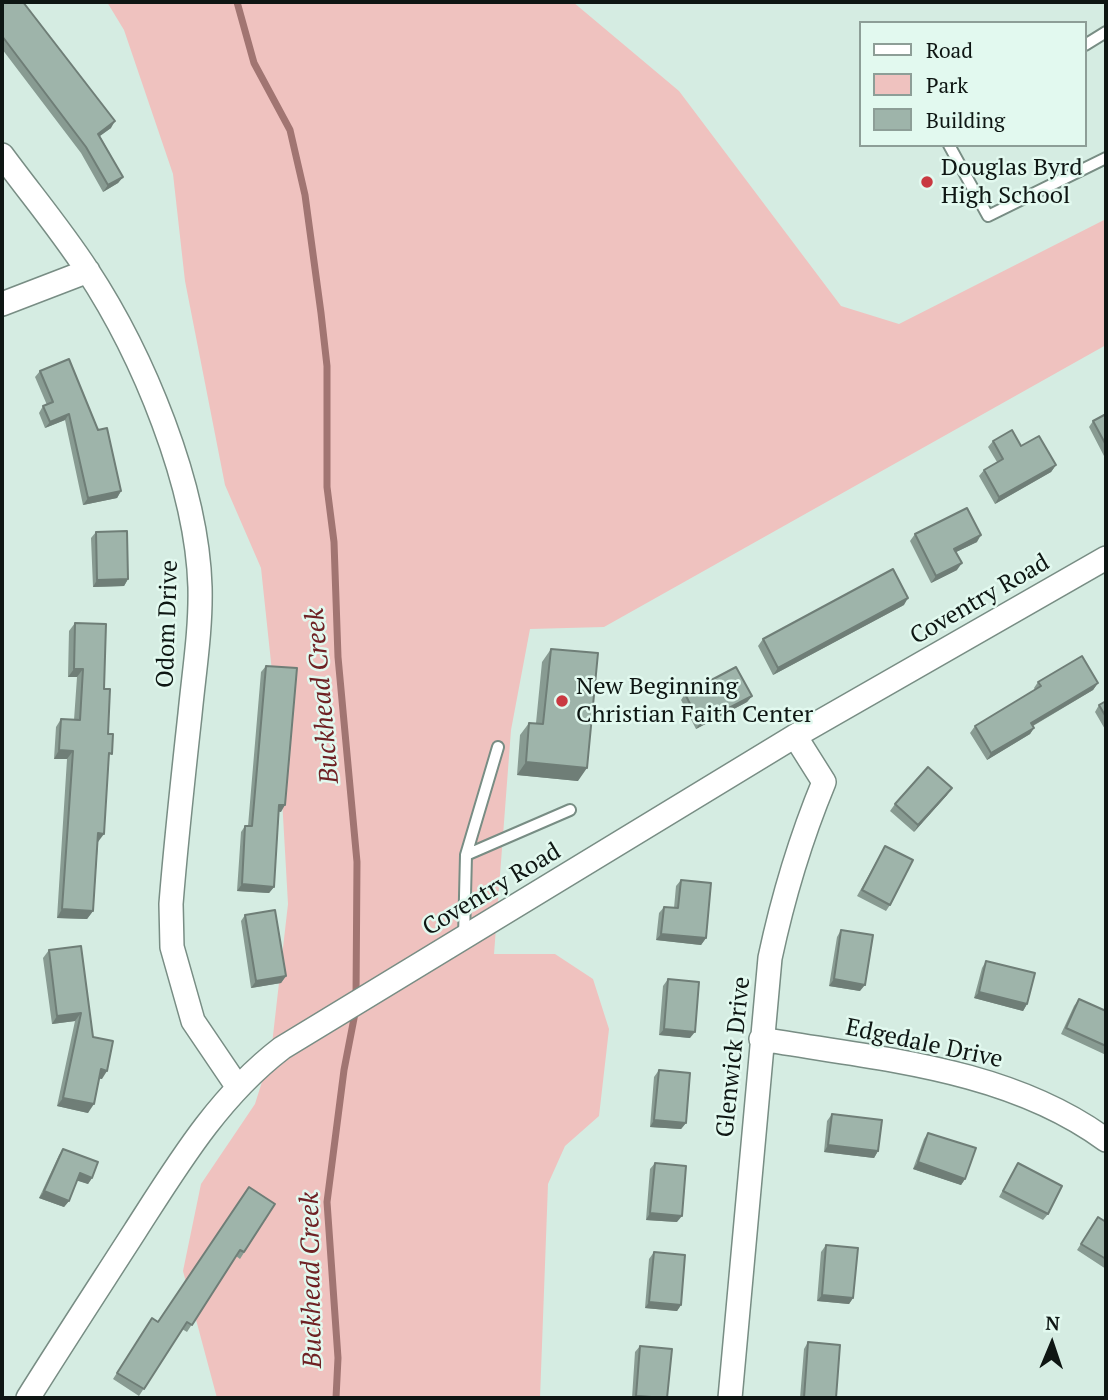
<!DOCTYPE html>
<style>
body{margin:0}
#map{position:relative;width:1108px;height:1400px;overflow:hidden;background:#d5ece2;font-family:"PT Serif",serif}
canvas{display:block}
.frame{position:absolute;inset:0;border:4px solid #0e1613;pointer-events:none}
.legend{position:absolute;left:859px;top:21px;width:228px;height:126px;box-sizing:border-box;background:#e2f9ef;border:2px solid #8d9e97;margin:0;padding:9px 12px;list-style:none;font-size:21px;color:#0e1613}
.legend li{display:flex;align-items:center;gap:14px;height:35px}
.legend b{width:35px;border:2px solid #8d9e97}
.north{position:absolute;left:1017px;top:1309px;width:70px;height:70px;-webkit-text-stroke:5px #e2f9ef;paint-order:stroke;rotate:2deg;font-size:19px;font-weight:700;line-height:28px;text-align:center;color:#0e1613}
.north::after{content:'';display:block;margin:auto;width:24px;height:32px;background:#0e1613;clip-path:polygon(50% 0,100% 100%,50% 72%,0 100%)}
</style>
<div id="map">
<canvas width="1108" height="1400"></canvas>
<div class="frame"></div>
<ul class="legend">
<li><b style="height:9px;background:#fff"></b>Road</li>
<li><b style="height:19px;background:#efc2bf"></b>Park</li>
<li><b style="height:19px;background:#9eb4aa"></b>Building</li>
</ul>
<div class="north">N</div>
</div>
<script>
const context = document.querySelector('canvas').getContext('2d');
context.lineJoin = 'round';
function fill(path, color) {
  context.fillStyle = color;
  context.fill(path, 'evenodd');
}
function trace(path, color, width, dash) {
  context.strokeStyle = color;
  context.lineWidth = width;
  context.lineCap = dash ? 'butt' : 'round';
  context.setLineDash(dash || []);
  context.stroke(path);
}
function write(font, color, halo, rows, align = 'center') {
  context.font = font + ' "PT Serif",serif';
  context.lineWidth = 5;
  context.setLineDash([]);
  context.textBaseline = 'middle';
  context.strokeStyle = halo;
  context.fillStyle = color;
  for (const [text, x, y, turn = 0] of rows) {
    context.save();
    context.translate(x, y);
    context.rotate((+turn || 0) * Math.PI / 180);
    context.textAlign = isNaN(turn) ? turn : align;
    if (halo) context.strokeText(text, 0, 0);
    context.fillText(text, 0, 0);
    context.restore();
  }
}
const green = new Path2D(`
 M107 2H573L679 91 841 306 899 324 1106 219V345L604 627 530 629 511 730 494 954H555L593 979 609 1029 599 1116 565 1146 548 1184 540 1398H217L183 1271 201 1184 255 1104 271 1053 288 904 278 728 261 568 225 485 185 281 173 174 124 30Z`);
const stream = new Path2D(`
 M237 2 254 63 290 130 305 195 321 313 327 366V487L334 542 338 657 357 862 356 997
 M336 1398 338 1358 327 1202 344 1070 356 1008`);
const service = new Path2D(`
 M1085 45 1106 32
 M949 145 988 216 1106 158
 M466 855 498 747
 M464 937 466 855 570 810`);
const minor = new Path2D(`
 M2 155C30 193 61 230 87 270 143 355 197 485 200 587 201 630 194 672 190 714 183 778 176 841 171 904L172 947 193 1021 237 1086
 M2 304 88 271
 M761 1039C878 1059 1008 1068 1106 1140
 M28 1398C63 1342 99 1287 135 1231 178 1164 218 1097 282 1048L795 736 1106 558
 M730 1398 770 958C783 897 800 840 824 782L795 736`);
const wall = new Path2D(`
 M2 2 111 128 100 136 123 177 118 183 103 192 81 153 2 49Z
 M40 371 121 491 117 498 83 505 65 420 45 428 39 413 43 406 47 405 35 377Z
 M1106 414V455L1104 456 1089 427 1093 421Z
 M993 441 1021 446 1056 465 1051 472 995 504 979 476 984 470 997 462 988 447Z
 M96 532 128 579 124 586 93 587 91 538Z
 M915 534 977 542 956 552 957 570 931 583 910 541Z
 M904 605 773 675 758 646 763 639Z
 M75 623 104 689 109 758 98 842 93 911 87 919 57 918 67 759H54L56 727 61 719 74 720 77 677H68L69 631Z
 M551 649 578 781 517 775 520 735 529 723H536L542 662Z
 M266 666 281 812 279 811 274 887 269 893 237 891 241 832 245 826H248L261 672Z
 M1038 682 1098 683 1093 690 1033 726 1034 728 1030 734 987 760 970 733 975 726 1035 690 1034 688Z
 M685 694 752 696 747 702 696 729 681 700Z
 M1106 701V731L1095 712 1099 705Z
 M947 795 914 832 890 811 895 804Z
 M885 846 890 905 886 911 857 896Z
 M681 880 706 938 701 945 656 940 659 913 664 907 674 908 676 886Z
 M245 915 286 976 281 983 251 988 241 921Z
 M841 930 860 991 829 986 837 937Z
 M49 950 93 1037 102 1079 99 1078 88 1113 57 1106 75 1021 52 1024 43 958Z
 M986 961 1027 1004 1023 1011 974 998 982 968Z
 M668 979 690 1038 659 1035 663 986Z
 M1079 999 1106 1011V1055L1061 1034 1074 1006Z
 M659 1070 686 1123 681 1129 650 1127 654 1077Z
 M832 1114 878 1151 874 1158 824 1152 827 1121Z
 M928 1133 965 1179 961 1185 913 1169 924 1139Z
 M63 1149 92 1178 88 1184 77 1180 69 1201 64 1207 39 1198 59 1155Z
 M655 1163 677 1222 646 1220 650 1169Z
 M1018 1163 1048 1214 1043 1220 999 1197Z
 M275 1204 240 1259 236 1256 187 1332 182 1329 139 1396 113 1379 152 1318 158 1322Z
 M1098 1217 1106 1222V1269L1077 1250Z
 M826 1245 853 1298 849 1304 817 1301 821 1252Z
 M654 1252 681 1305 677 1311 645 1308 649 1259Z
 M808 1342 836 1398H800L804 1349Z
 M640 1346 667 1398H632L635 1352Z`);
const shadedWall = new Path2D(`
 M115 121 111 128 94 140 98 134Z
 M123 177 118 183 103 192 108 185Z
 M69 414 65 420 45 428 50 422Z
 M1056 465 1051 472 995 504 999 497Z
 M121 491 117 498 83 505 88 498Z
 M981 535 977 542 950 555 954 549Z
 M962 563 957 570 931 583 936 576Z
 M128 579 124 586 93 587 97 580Z
 M908 598 904 605 773 675 778 668Z
 M74 669H83L77 677H68Z
 M1098 683 1093 690 1027 729 1031 723Z
 M752 696 747 702 696 729 700 723Z
 M1034 728 1030 734 987 760 991 753Z
 M59 750 73 751 67 759H54Z
 M526 762 587 768 578 781 517 775Z
 M952 788 947 795 914 832 918 825Z
 M279 805H285L281 812 275 811Z
 M98 833 104 834 98 842Z
 M242 884 274 887 269 893 237 891Z
 M62 909 93 911 87 919 57 918Z
 M661 934 706 938 701 945 656 940Z
 M286 976 281 983 251 988 256 981Z
 M834 979 865 985 860 991 829 986Z
 M979 992 1027 1004 1023 1011 974 998Z
 M81 1013 75 1021 52 1024 57 1016Z
 M664 1029 695 1032 690 1038 659 1035Z
 M101 1069 107 1071 102 1079 95 1078Z
 M63 1098 94 1104 88 1113 57 1106Z
 M654 1120 686 1123 681 1129 650 1127Z
 M828 1145 878 1151 874 1158 824 1152Z
 M918 1162 965 1179 961 1185 913 1169Z
 M80 1173 92 1178 88 1184 75 1180Z
 M44 1191 69 1201 64 1207 39 1198Z
 M650 1213 682 1216 677 1222 646 1220Z
 M822 1295 853 1298 849 1304 817 1301Z
 M649 1302 681 1305 677 1311 645 1308Z
 M636 1396 663 1398H634Z`);
const building = new Path2D(`
 M2 2H23L115 121 98 134 123 177 108 185 86 147 2 36Z
 M69 359 98 430 107 428 121 491 88 498 69 414 50 422 43 406 53 402 40 371Z
 M1106 414V445L1093 421Z
 M1012 430 1021 446 1039 436 1056 465 999 497 984 470 1003 459 993 441Z
 M967 508 981 535 954 549 962 563 936 576 915 534Z
 M127 531 128 579 97 580 96 532Z
 M893 569 908 598 778 668 763 639Z
 M75 623 106 624 104 689H110L108 734H113L112 754 109 753 104 834 98 833 93 911 62 909 73 751 59 750 61 719 80 720 83 669H74Z
 M551 649 598 653 587 768 526 762 529 723 543 724Z
 M1082 656 1098 683 1031 723 1034 728 991 753 975 726 1041 686 1038 682Z
 M266 666 297 668 285 805H279L274 887 242 884 245 826H252Z
 M736 667 752 696 700 723 685 694Z
 M1106 701V717L1099 705Z
 M928 767 952 788 918 825 895 804Z
 M885 846 913 860 890 905 862 890Z
 M681 880 711 883 706 938 661 934 664 907 678 908Z
 M275 910 286 976 256 981 245 915Z
 M841 930 873 935 865 985 834 979Z
 M81 946 93 1037 113 1041 107 1071 101 1069 94 1104 63 1098 81 1013 57 1016 49 950Z
 M986 961 1035 973 1027 1004 979 992Z
 M668 979 699 982 695 1032 664 1029Z
 M1079 999 1106 1011V1046L1066 1028Z
 M659 1070 690 1073 686 1123 654 1120Z
 M832 1114 882 1120 878 1151 828 1145Z
 M928 1133 976 1148 965 1179 918 1162Z
 M63 1149 98 1162 92 1178 80 1173 69 1201 44 1191Z
 M655 1163 686 1166 682 1216 650 1213Z
 M1018 1163 1062 1186 1048 1214 1003 1191Z
 M249 1187 275 1204 244 1252 240 1250 192 1325 187 1322 144 1389 117 1373 152 1318 158 1322Z
 M1098 1217 1106 1222V1259L1081 1244Z
 M826 1245 858 1248 853 1298 822 1295Z
 M654 1252 685 1255 681 1305 649 1302Z
 M808 1342 840 1345 836 1398H804Z
 M640 1346 672 1349 667 1398 636 1396Z`);
const markers = [
 [927,182,7,"#c93941"],
 [562,701,7,"#c93941"]
];
const poiNames = [
 ["Douglas Byrd",941,168],
 ["High School",941,196],
 ["New Beginning",576,687],
 ["Christian Faith Center",576,715]
];
const streetNames = [
 ["Coventry Road",980,600,-30],
 ["Odom Drive",168,624,-88],
 ["Coventry Road",492,890,-31],
 ["Edgedale Drive",924,1044,12],
 ["Glenwick Drive",734,1057,-84]
];
const waterNames = [
 ["Buckhead Creek",323,696,-95],
 ["Buckhead Creek",312,1280,-91]
];
fill(green, '#efc2bf');
trace(stream, '#a17572', 7);
trace(service, '#788d84', 14);
trace(minor, '#788d84', 26);
trace(service, '#fff', 10);
trace(minor, '#fff', 23);
fill(wall, '#889b92');
fill(shadedWall, '#6f7e77');
fill(building, '#9eb4aa');
trace(building, '#6f7e77', 2);
for (const [x, y, r, color] of markers) {
  const dot = new Path2D();
  dot.arc(x, y, r, 0, 2 * Math.PI);
  context.fillStyle = color;
  context.fill(dot);
  trace(dot, '#e2f9ef', 2.5);
}
write('24px', '#0e1613', '#e2f9ef', poiNames, 'left');
write('24px', '#0e1613', '#e2f9ef', streetNames);
write('italic 26px', '#6f2124', '#e2f9ef', waterNames);
</script>
